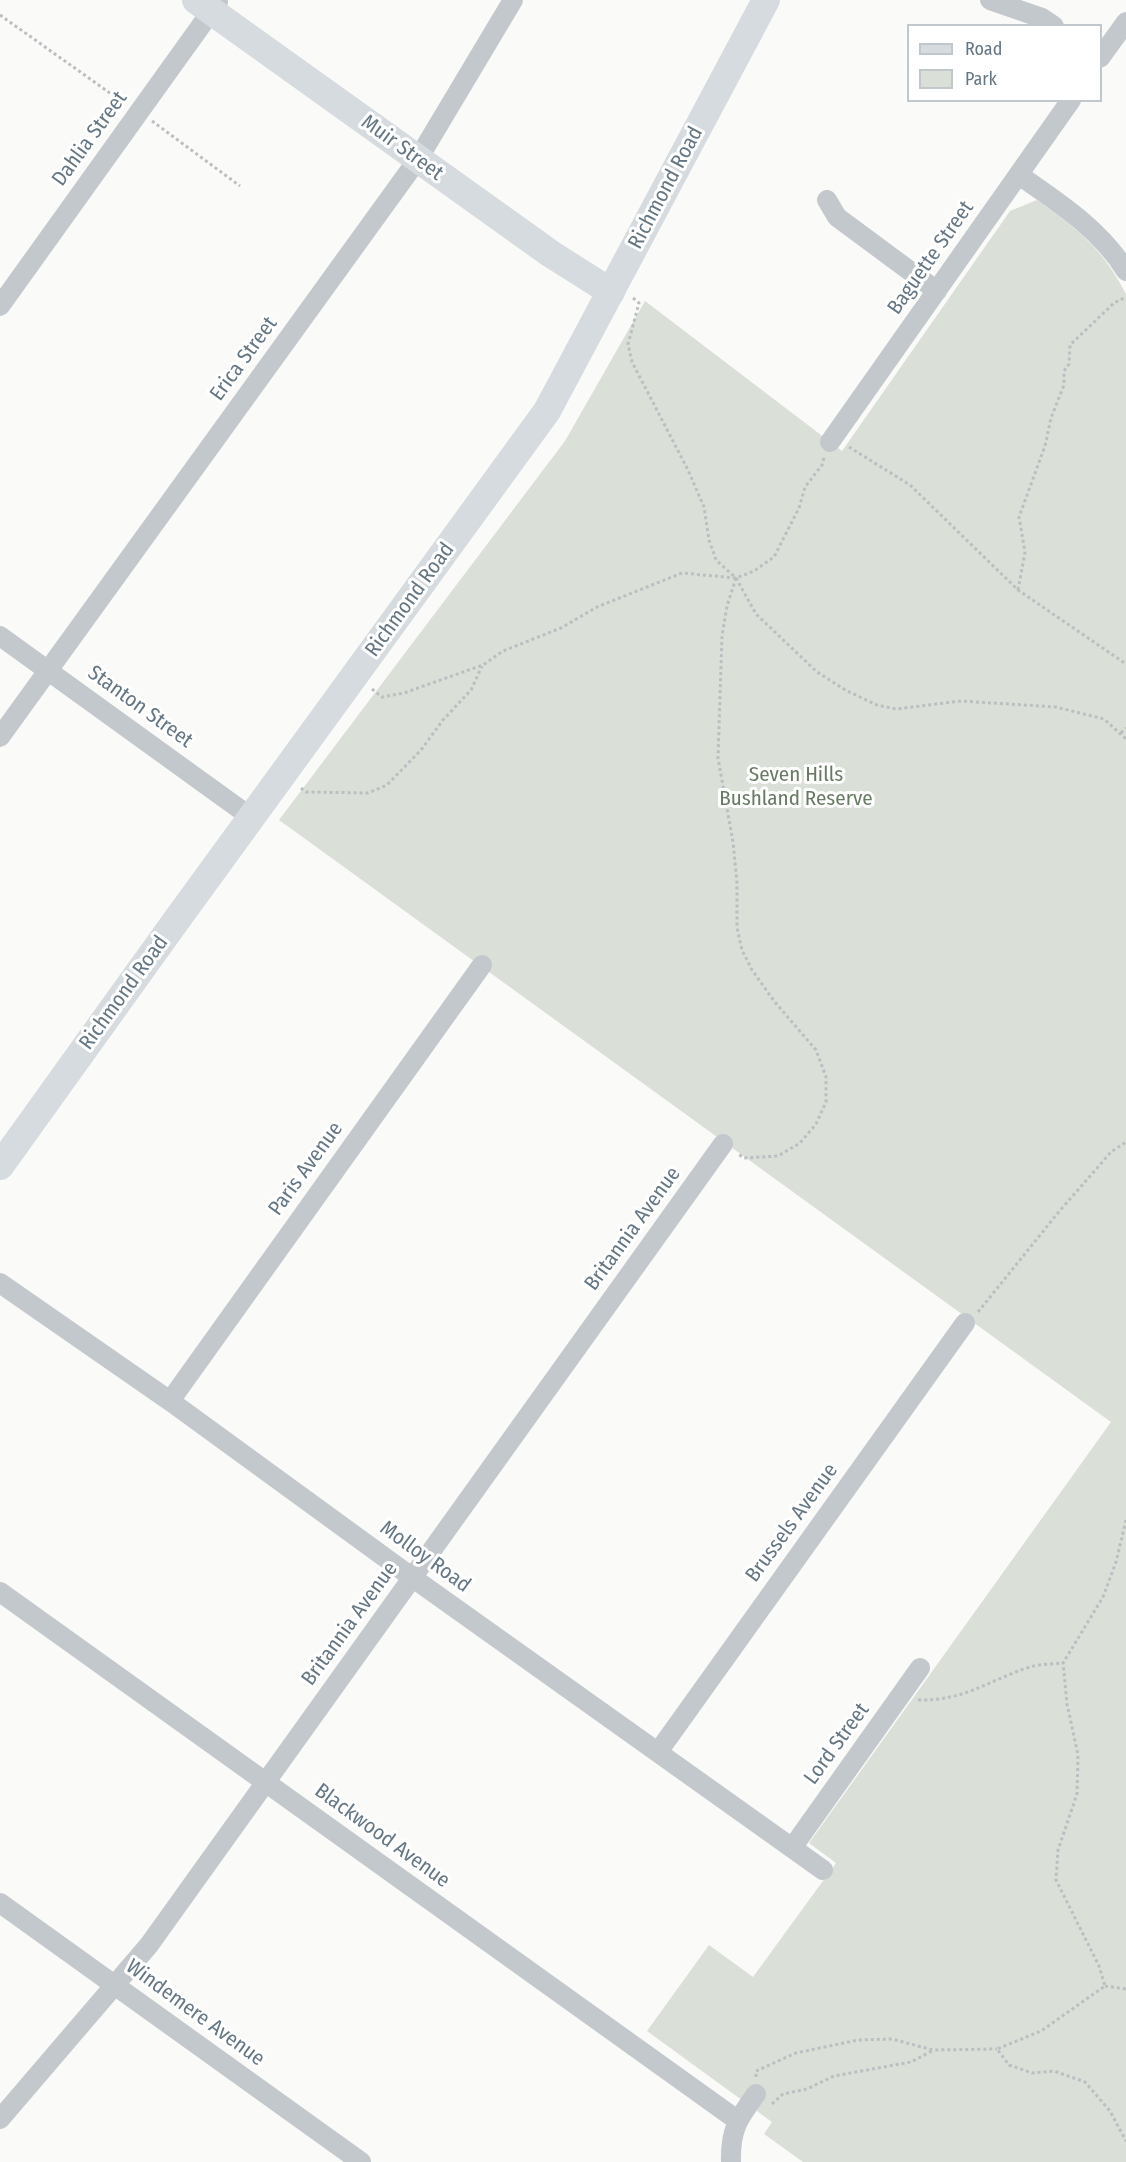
<!DOCTYPE html>
<style>
body{margin:0}
#map{position:relative;width:1126px;height:2162px;overflow:hidden;background:#fafaf8;font-family:"Fira Sans Condensed",sans-serif}
canvas{display:block}
.legend{position:absolute;left:907px;top:24px;width:195px;height:78px;box-sizing:border-box;background:#fff;border:2px solid #c1c8cd;margin:0;padding:8px 10px;list-style:none;font-size:18px;color:#657683}
.legend li{display:flex;align-items:center;gap:12px;height:30px}
.legend b{width:30px;border:2px solid #c1c8cd}
</style>
<div id="map">
<canvas width="1126" height="2162"></canvas>
<ul class="legend">
<li><b style="height:8px;background:#d6dbdf"></b>Road</li>
<li><b style="height:16px;background:#dadfd7"></b>Park</li>
</ul>
</div>
<script>
const context = document.querySelector('canvas').getContext('2d');
context.lineJoin = 'round';
function fill(path, color) {
  context.fillStyle = color;
  context.fill(path, 'evenodd');
}
function trace(path, color, width, dash) {
  context.strokeStyle = color;
  context.lineWidth = width;
  context.lineCap = dash ? 'butt' : 'round';
  context.setLineDash(dash || []);
  context.stroke(path);
}
function write(font, color, halo, rows, align = 'center') {
  context.font = font + ' "Fira Sans Condensed",sans-serif';
  context.lineWidth = 6;
  context.setLineDash([]);
  context.textBaseline = 'middle';
  context.strokeStyle = halo;
  context.fillStyle = color;
  for (const [text, x, y, turn = 0] of rows) {
    context.save();
    context.translate(x, y);
    context.rotate((+turn || 0) * Math.PI / 180);
    context.textAlign = isNaN(turn) ? turn : align;
    if (halo) context.strokeText(text, 0, 0);
    context.fillText(text, 0, 0);
    context.restore();
  }
}
const green = new Path2D(`
 M1037 200C1077 228 1103 249 1126 294V2162H803L764 2134 772 2122 647 2031 709 1945 753 1977 836 1863 809 1843 1111 1422 279 820 565 441 645 301 842 451 1010 211Z`);
const path = new Path2D(`
 M0 15 124 103
 M152 121 240 186
 M633 298 639 303 628 344 632 362 688 470 704 507 709 540 716 560 736 578 756 614 817 672 847 691 877 705 896 709 961 701 1056 707 1104 719 1126 739
 M849 447 910 485 1018 590 1126 664
 M736 578 727 606 722 636 718 758 733 842 737 883V928L742 950 752 970 774 1001 816 1050 826 1077V1102L816 1124 800 1143 778 1156 744 1158 738 1154
 M1018 590 1025 552 1019 517 1045 446 1051 418 1064 385V371L1069 364 1070 345 1114 303 1126 297
 M372 689 382 697 404 693 483 665 503 651 561 628 597 607 682 573 736 578 754 571 774 557 799 508 805 487 822 465 824 458
 M1121 733 1126 728
 M301 788 306 792 368 793 387 785 421 750 443 720 471 690 482 666
 M978 1312 1057 1214 1111 1152 1126 1142
 M1126 1520 1116 1562 1103 1597 1063 1663 1067 1704 1078 1755 1077 1794 1058 1850 1056 1880 1099 1966 1105 1986 1041 2031 997 2049 1009 2065 1032 2073 1054 2071 1085 2082 1110 2111 1126 2141
 M918 1700C965 1701 989 1680 1030 1667 1040 1664 1053 1664 1063 1663
 M1105 1986 1126 1989
 M756 2077V2071L796 2053 858 2040 892 2039 933 2050 997 2049
 M772 2104 783 2094 807 2089 834 2076 911 2062 932 2051`);
const street = new Path2D(`
 M990 0 1042 18 1054 26
 M1100 58 1126 22
 M1019 175C1059 203 1100 229 1126 271
 M827 200 837 217 937 291
 M0 306 218 2
 M830 442 1071 100
 M0 636 252 818
 M0 737 418 159 513 0
 M0 1283 170 1401 413 1578 823 1870
 M170 1401 482 965
 M0 1592 737 2120
 M658 1752 965 1323
 M792 1848 920 1668
 M0 1903 361 2162
 M0 2119 149 1945 723 1144
 M731 2162C730 2130 738 2119 756 2094`);
const secondary = new Path2D(`
 M196 0 551 254 611 292
 M0 1166 173 925 547 411 766 0`);
const streetNames = [
 ["Dahlia Street",90,139,-54],
 ["Muir Street",402,148,36],
 ["Richmond Road",666,188,-62],
 ["Baguette Street",931,258,-55],
 ["Erica Street",244,359,-54],
 ["Richmond Road",410,600,-54],
 ["Stanton Street",140,707,36],
 ["Richmond Road",124,993,-54],
 ["Paris Avenue",306,1169,-54],
 ["Britannia Avenue",633,1229,-54],
 ["Brussels Avenue",792,1523,-54],
 ["Molloy Road",425,1557,36],
 ["Britannia Avenue",350,1624,-54],
 ["Lord Street",837,1744,-54],
 ["Blackwood Avenue",382,1836,36],
 ["Windemere Avenue",195,2013,36]
];
const parkNames = [
 ["Seven Hills",796,775],
 ["Bushland Reserve",796,799]
];
fill(green, '#dadfd7');
trace(path, '#bbbfc2', 3, [3, 3]);
trace(street, '#c3c8cc', 20);
trace(secondary, '#d6dbdf', 28);
write('21px', '#657683', '#fff', streetNames);
write('21px', '#687a64', '#fff', parkNames);
</script>
